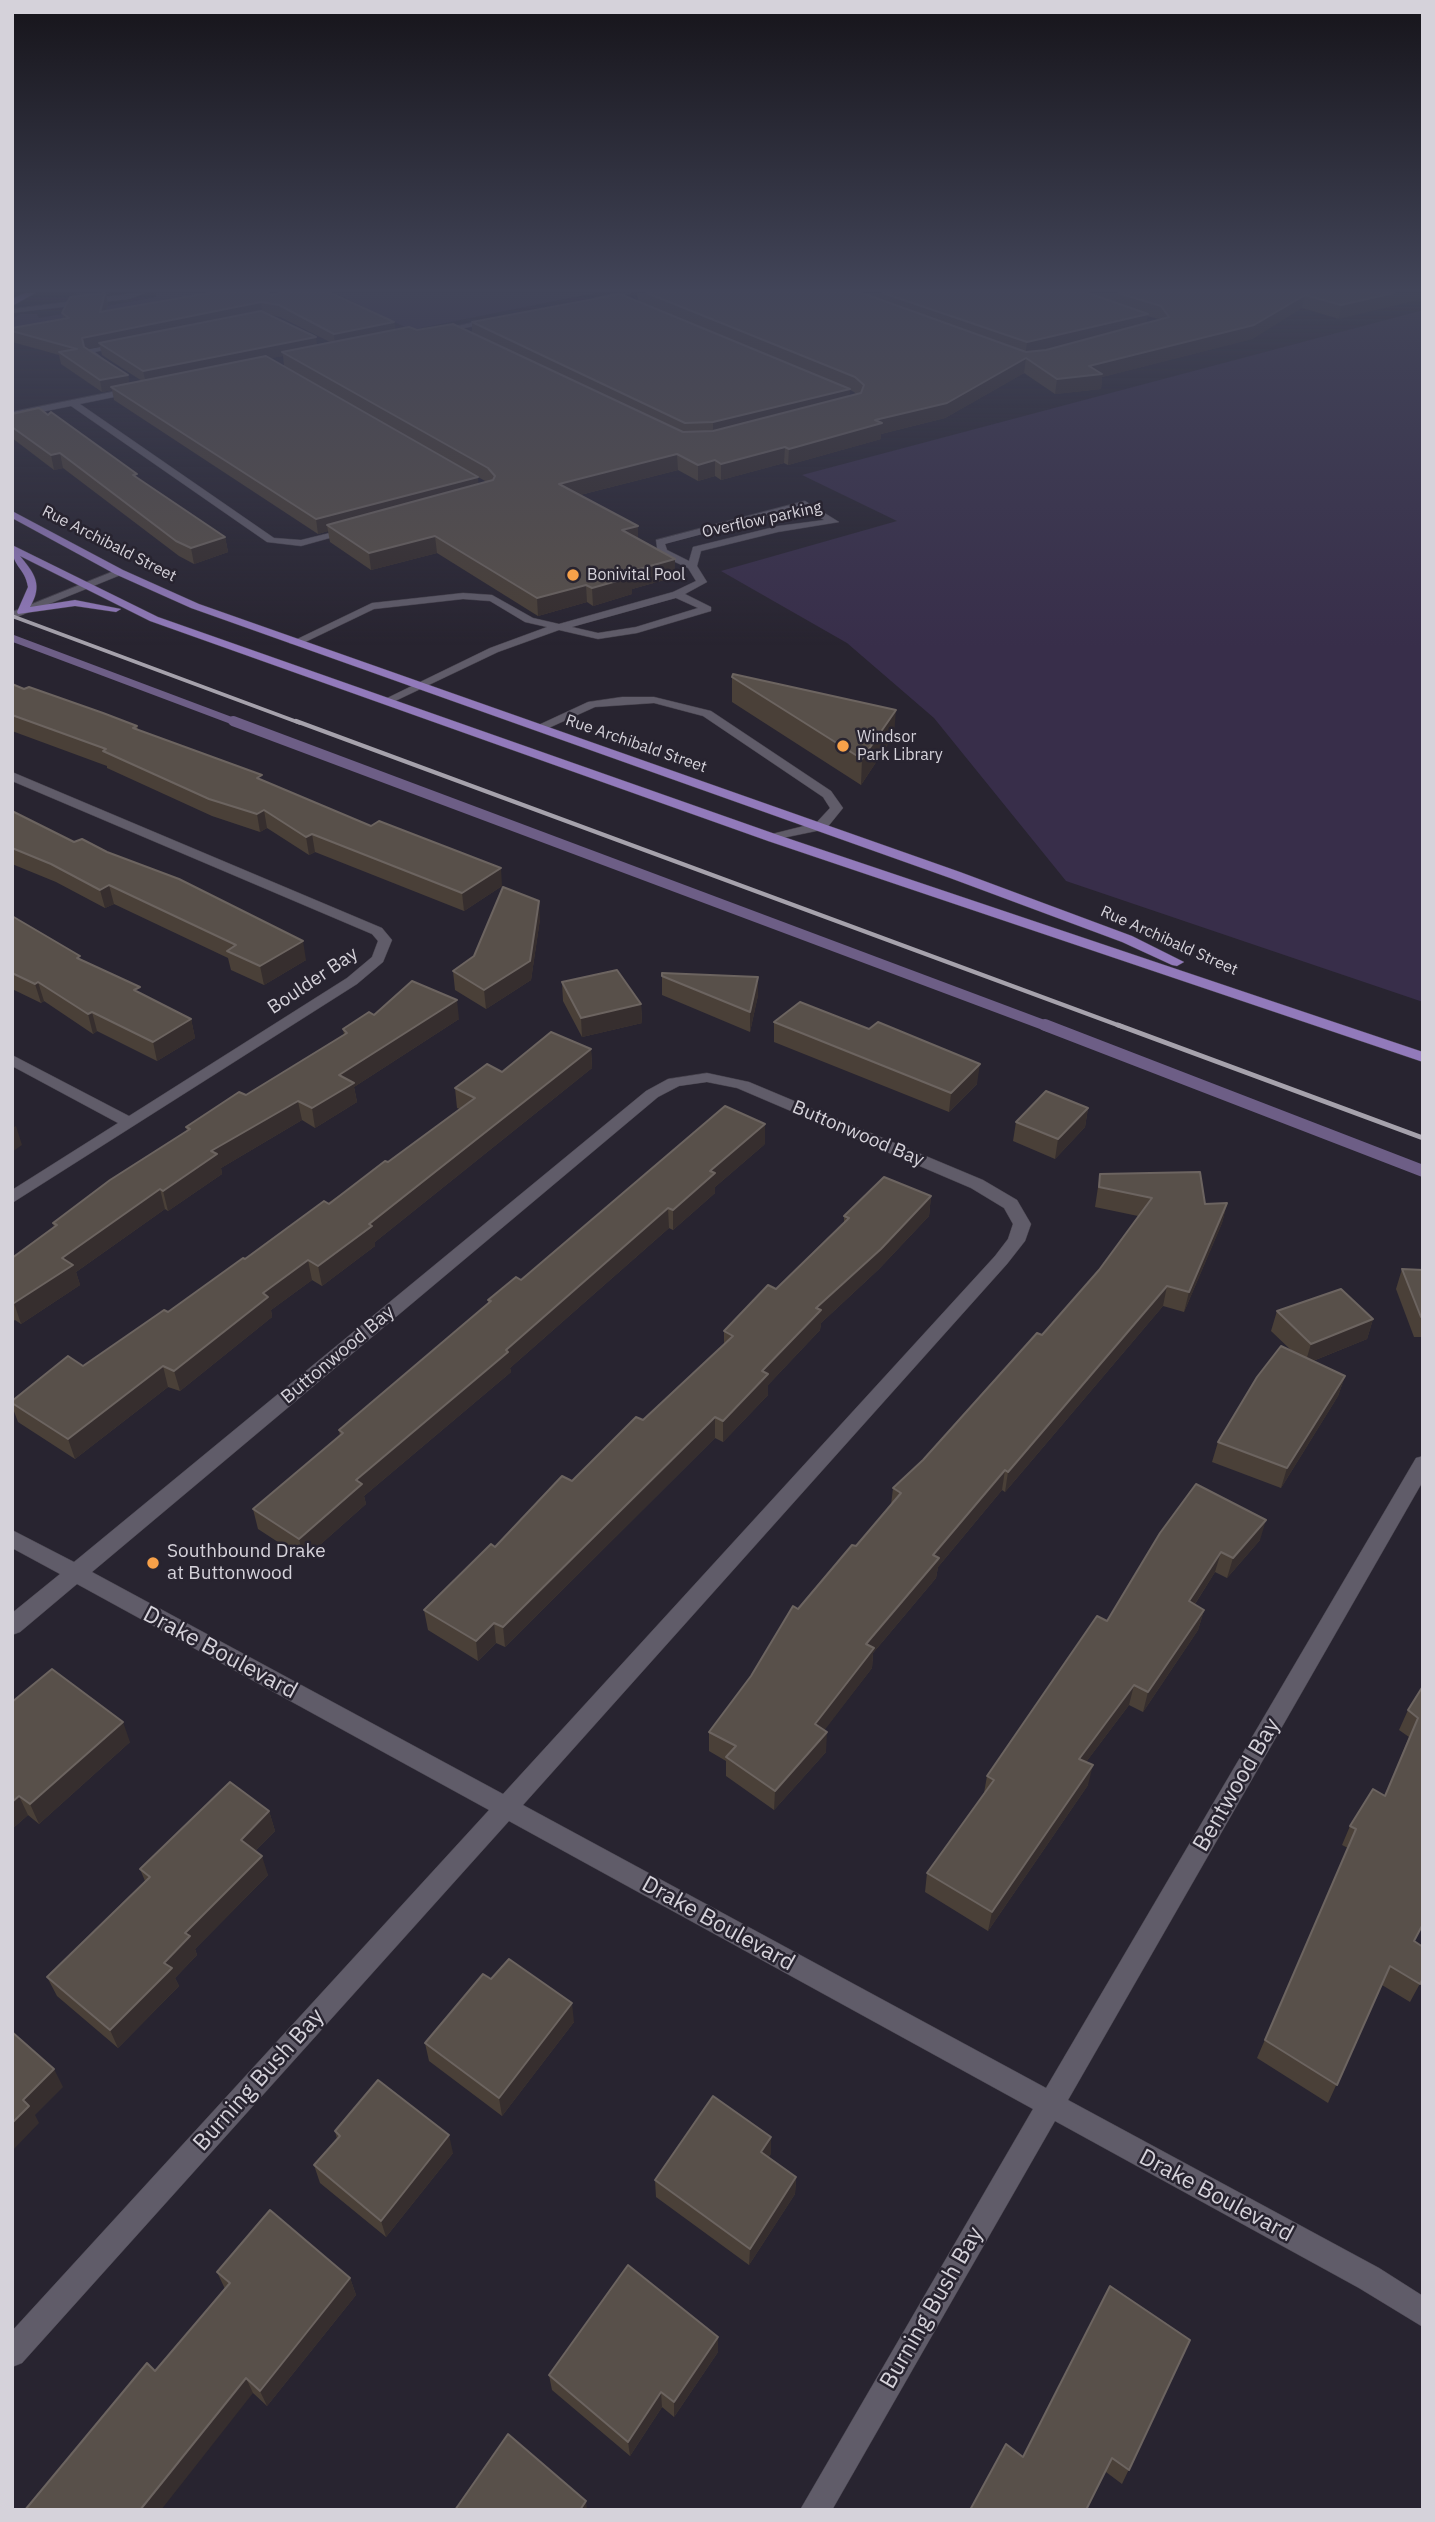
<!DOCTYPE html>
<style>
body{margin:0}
#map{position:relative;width:1435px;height:2522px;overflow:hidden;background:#282430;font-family:"IBM Plex Sans",sans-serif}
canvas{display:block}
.frame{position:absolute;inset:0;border:14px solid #d5d2da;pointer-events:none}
</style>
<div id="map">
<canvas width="1435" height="2522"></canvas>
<div class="frame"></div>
</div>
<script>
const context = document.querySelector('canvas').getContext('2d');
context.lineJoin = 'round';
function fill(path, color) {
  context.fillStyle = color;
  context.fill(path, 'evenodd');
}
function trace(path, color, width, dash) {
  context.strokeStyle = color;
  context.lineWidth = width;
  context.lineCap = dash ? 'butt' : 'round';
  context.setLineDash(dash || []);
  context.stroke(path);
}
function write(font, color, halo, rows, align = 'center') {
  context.font = font + ' "IBM Plex Sans",sans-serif';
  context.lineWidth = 5;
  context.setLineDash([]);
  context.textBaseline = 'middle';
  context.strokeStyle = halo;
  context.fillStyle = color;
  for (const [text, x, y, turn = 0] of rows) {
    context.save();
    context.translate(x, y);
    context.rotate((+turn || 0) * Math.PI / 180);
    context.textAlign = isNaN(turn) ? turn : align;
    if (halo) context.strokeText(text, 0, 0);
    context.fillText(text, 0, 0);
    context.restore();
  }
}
const green = new Path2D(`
 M156 293H233L12 334V319L20 314H37L39 318 156 297Z
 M335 293H595L411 330Z
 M1423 310V1002L1066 881 934 718 847 643 721 571 897 521 802 475Z`);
const streamFar2 = new Path2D(`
 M12 638 238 723`);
const streamFar1 = new Path2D(`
 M233 721 1049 1027`);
const stream = new Path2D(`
 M1045 1025 1423 1171`);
const minor = new Path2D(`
 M135 293H145L129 299 12 313V309Z
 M617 293H631L599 300 595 298Z
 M493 318 496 322 438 333 434 331Z
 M124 341 127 345 95 352 109 363V367H103L87 355 88 349Z
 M136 387 139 392 80 404 274 538 301 540 350 528 355 531 301 546 267 542 71 406 12 418V412Z
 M805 501 839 522 778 532 701 551 697 566 707 582 685 594 711 607V611L637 633 598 639 559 630 498 652 391 703 381 701 490 648 547 627 525 622 490 601 463 599 374 609 299 645 289 643 372 603 463 593 492 595 533 618 559 624 673 592 696 581 688 568 658 554 656 540ZM804 507 824 520 778 526 693 547 689 561 667 550 665 544ZM676 598 698 608 636 627 598 633 572 627Z
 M119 569 124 572 123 574 12 619V612Z
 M622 697H654L711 711 831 791 843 808 826 829 768 841V835L816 823 830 808 823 797 703 716 654 703 595 707 542 731 532 728 588 702Z
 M12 772 382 928 392 940 383 962 357 984 12 1203V1190L118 1123 12 1066V1055L129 1116 347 978 372 957 378 941 372 934 12 781Z
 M707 1073 749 1082 983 1180 1017 1200 1031 1224 1025 1241 1007 1264 523 1805 1046 2088 1416 1458 1423 1456V1481L1068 2100 1379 2268 1423 2296V2327L1359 2288 1055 2121 832 2510H800L1033 2109 509 1821 22 2363 12 2367V2331L489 1810 77 1584 20 1632 12 1635V1613L60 1574 12 1548V1530L74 1562 646 1091 668 1079ZM707 1082 737 1088 971 1188 1004 1208 1013 1224 1008 1239 995 1256 503 1794 92 1572 658 1097 679 1086Z`);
const major = new Path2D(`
 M12 511 123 570 199 604 960 872 1132 936 1184 962 1177 966 1172 965 1122 942 950 878 191 608 115 574 12 518Z
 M12 545 158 617 778 835 1423 1052V1062L768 841 150 621 20 556C35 574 43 585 30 607L75 600 121 609 116 612 75 606 18 614 17 612 28 587C25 567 12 568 12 545Z`);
const highway = new Path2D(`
 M25 293H35L12 306V299Z`);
const railFar2 = new Path2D(`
 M12 616 300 723`);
const railFar1 = new Path2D(`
 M296 721 1123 1027`);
const rail = new Path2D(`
 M1118 1025 1423 1138`);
const wall = new Path2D(`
 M76 293H111L106 294 108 304 106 311 272 295 394 322 395 329 472 333V322L638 301 637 293H1423L1339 319 1302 308 1252 339 1102 377 1101 389 1055 394 1024 373 945 418 881 434V439L788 465 784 463 721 480 715 476 698 481 678 470 580 495 638 526V539L675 577 632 589V594L593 606 587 602 538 616 437 553 371 570 330 542 328 531 318 534 114 400 112 390 102 392 61 364 59 355 12 342V328L63 319 62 313 77 296ZM268 314 280 317 330 342 318 345ZM1147 316 1159 319 1146 323ZM100 347 102 355 142 381 129 383 128 375 87 349ZM283 356 284 366 270 358ZM850 390 854 392 857 395 849 396ZM478 477 487 482 478 484Z
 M12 414 138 479 225 537 228 552 194 564 179 556 63 468 54 470 12 438Z
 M732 677 894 735 861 785 732 702Z
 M12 684 137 726 138 730 263 781 502 886 464 911 315 852 309 855 267 828 260 832 212 816 107 768V766L12 731Z
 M12 811 306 960 264 985 231 970 228 958 114 904 105 908 56 882 12 864Z
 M12 916 81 960 141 994 191 1019 195 1038 157 1061 97 1031 93 1034 44 1001 41 1003 12 989Z
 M540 919 531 980 486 1009 455 990 453 971Z
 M662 976 758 995 750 1032 662 995Z
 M562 982 641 1004 642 1023 582 1037 563 1001Z
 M374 1015 459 1019 354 1087 357 1102 315 1128 302 1120 221 1168 222 1174 168 1211 165 1209 76 1272 80 1285 21 1324 15 1320 12 1322V1258L54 1227 53 1223 187 1131 186 1127 246 1095 344 1035 343 1029Z
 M774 1022 977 1084 949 1112 774 1042Z
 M591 1049 592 1068 375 1242V1246L322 1286 312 1280 271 1310 272 1317 180 1391 168 1387 75 1459 18 1422 12 1406V1401L83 1366 168 1312 388 1162 460 1109 457 1108 455 1088 502 1072Z
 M1088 1108 1085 1127 1055 1159 1013 1141 1016 1122Z
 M765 1144 715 1187V1193L673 1230 669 1228 510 1368 511 1372 364 1496 366 1504 304 1559 258 1529 253 1509 340 1436 339 1430 488 1303V1300L521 1280Z
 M1100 1174 1205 1204 1227 1203 1222 1223 1184 1312 1163 1306 1005 1492 1002 1490 938 1567 936 1578 873 1653 872 1668 824 1730 826 1752 774 1810 726 1776V1761L709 1751V1732L751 1676 798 1609 856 1546 891 1505 893 1488 923 1460 1042 1335 1099 1270 1138 1216 1095 1207Z
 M931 1196 929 1216 879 1269 821 1323 820 1330 768 1385V1395L723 1442 715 1438 505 1647 496 1643 478 1661 428 1630 424 1610 495 1547 643 1420 724 1345V1331L776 1289 844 1223V1216Z
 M1402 1269 1423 1270V1337H1414L1396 1289Z
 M1277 1311 1373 1319 1367 1339 1313 1361 1345 1376 1338 1396 1281 1488 1212 1462 1218 1442 1292 1351 1271 1331Z
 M1160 1533 1260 1540 1227 1578 1215 1572 1195 1604 1204 1610 1198 1630 1143 1712 1129 1705 1086 1762 1088 1785 988 1931 925 1892 927 1873 984 1793 987 1776 1107 1621Z
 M1423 1686 1414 1941 1423 1978 1410 2002 1382 1985 1328 2103 1257 2058 1348 1848 1342 1845 1350 1826 1385 1796 1409 1737 1399 1730 1408 1710Z
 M12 1702 130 1742 39 1824 28 1815 12 1829Z
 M269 1811 275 1831 255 1851 268 1875 195 1949 197 1955 175 1978 179 1986 118 2048 57 1996 47 1977 145 1881 140 1869Z
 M491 1979 574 2022 502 2116 429 2061 425 2043Z
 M335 2131 453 2153 386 2237 320 2183 314 2165 337 2139Z
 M771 2154 768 2157 796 2177 795 2194 749 2265 656 2197 655 2180Z
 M217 2272 350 2278 356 2295 267 2406 253 2393 155 2371 225 2289Z
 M1190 2340 1122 2484 1106 2472 1023 2457Z
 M718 2352 674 2417 662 2407 630 2456 552 2390 549 2375Z`);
const shadedWall = new Path2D(`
 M76 293H111L106 294 108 304 102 323 77 298Z
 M1394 293H1423V299L1339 319 1341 305Z
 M1305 295 1302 308 1252 339 1102 377 1101 389 1055 394 1057 379 1089 366Z
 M261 302 262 313 99 343 100 347 85 350 82 338Z
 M1148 314 1146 328 1025 356 1027 342Z
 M394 322 395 333 335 345 334 334Z
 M316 337 318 349 282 352 283 356 146 383 143 371Z
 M1026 358 1024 373 945 418 881 434V439L788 465 789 449 875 420Z
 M128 375 130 387H111L112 390 102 392 100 380Z
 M850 389 849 402 713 435V422Z
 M785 447 784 463 721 480V464Z
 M60 453 63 468 54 470 51 455Z
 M677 454 678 470 560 500 559 484Z
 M715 460V476L698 481V465Z
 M478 477 479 491 327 525 328 531 318 534 316 519Z
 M638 526V543L622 530Z
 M435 536 437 553 371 570 369 553Z
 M225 537 228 552 194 564 191 548Z
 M675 559V577L632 589V594L593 606 592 588 625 573Z
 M586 585 587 602 538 616 537 598Z
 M896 710 894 735 861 785 862 759Z
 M264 810 267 828 260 832 257 814Z
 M312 834 315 852 309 855 306 837Z
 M501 868 502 886 464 911 462 893Z
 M109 885 114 904 105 908 100 890Z
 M539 901 540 919 531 980 486 1009 484 990Z
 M303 941 306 960 264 985 260 966Z
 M758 977V995L750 1032V1012Z
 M38 982 44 1001 41 1003 35 984Z
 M457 1000 459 1019 354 1087 357 1102 315 1128 312 1108 339 1075Z
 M641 1004 642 1023 582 1037 581 1018Z
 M92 1012 97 1031 93 1034 88 1014Z
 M191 1019 195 1038 157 1061 153 1042Z
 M591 1049 592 1068 375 1242V1246L322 1286 318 1266Z
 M980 1064 977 1084 949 1112 951 1093Z
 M298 1101 302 1120 221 1168 222 1174 168 1211 163 1191 211 1151Z
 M1088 1108 1085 1127 1055 1159 1058 1139Z
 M765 1124V1144L715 1187V1193L673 1230V1210L710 1171Z
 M16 1126 22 1145 12 1152V1128Z
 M160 1189 165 1209 76 1272 80 1285 21 1324 14 1303 62 1258Z
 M931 1196 929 1216 879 1269 821 1323 820 1330 768 1385V1395L723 1442V1421L762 1371 816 1308Z
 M1227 1203 1222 1223 1184 1312 1189 1292Z
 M668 1208 669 1228 510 1368 511 1372 364 1496 366 1504 304 1559 299 1539 356 1480Z
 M308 1260 312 1280 271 1310 272 1317 180 1391 174 1371 263 1293Z
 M1167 1286 1163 1306 1005 1492 1008 1472Z
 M1373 1319 1367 1339 1305 1364 1311 1344Z
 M163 1366 168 1387 75 1459 68 1439Z
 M1345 1376 1338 1396 1281 1488 1287 1468Z
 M715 1417V1438L505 1647 503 1627Z
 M1005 1470 1002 1490 938 1567 936 1578 873 1653 872 1668 814 1744 815 1724 866 1644 933 1555Z
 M1266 1520 1260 1540 1227 1578 1233 1558Z
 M1221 1552 1215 1572 1184 1621 1189 1601Z
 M1204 1610 1198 1630 1143 1712 1148 1692Z
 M494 1623 496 1643 478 1661 476 1641Z
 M1134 1685 1129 1705 1074 1778 1079 1759Z
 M123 1722 130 1742 39 1824 30 1804Z
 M827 1732 826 1752 774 1810 775 1791Z
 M1093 1765 1088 1785 988 1931 992 1912Z
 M19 1796 28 1815 12 1829V1802Z
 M269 1811 275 1831 247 1859 241 1840Z
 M262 1856 268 1875 195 1949 197 1955 175 1978 179 1986 118 2048 110 2030 185 1933Z
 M572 2003 574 2022 502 2116 499 2098Z
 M54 2069 63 2087 35 2115 39 2123 12 2151V2123L23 2100Z
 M449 2135 453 2153 386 2237 381 2221Z
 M771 2137V2154L760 2169 761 2152Z
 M796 2177 795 2194 749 2265 750 2249Z
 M350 2278 356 2295 267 2406 260 2391Z
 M718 2337V2352L674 2417V2402Z
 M246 2378 253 2393 161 2510H140Z
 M661 2392 662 2407 630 2456 628 2442Z
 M586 2501 587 2510H580Z`);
const building = new Path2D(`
 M105 293 100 312 209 293H268L272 295 278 293H331L394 322 334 334 279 305 261 302 82 338 84 347 128 375 100 380 59 352 77 349 12 331V328L69 318 62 313 70 297Z
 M647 293H862L1026 352 1046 350 1169 317 1161 306 1118 293H1394L1341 305 1305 295 1254 325 1089 366 1102 374 1057 379 1026 358 947 403 875 420 882 423 789 449 785 447 721 464 715 460 698 465 677 454 559 484 638 526 622 530 675 559 625 573 631 577 592 588 586 585 537 598 435 536 369 553 327 525 493 480 495 476 488 468 282 352 409 327 417 330 453 324 683 432 713 431 861 393 864 385 855 377Z
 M883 293H1088L1148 314 1027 342Z
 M620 294 850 389 713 422 685 423 472 322Z
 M261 311 316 337 143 371 99 343Z
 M266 356 478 477 316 519 111 387Z
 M39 408 48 415 51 412 137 474 133 475 225 537 191 548 176 541 60 453 51 455 12 427V414Z
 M733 674 896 710 862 759 732 677Z
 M12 684 24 689 29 687 103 713 137 726 133 728 262 775 257 778 371 826 379 821 501 868 462 893 312 834 306 837 264 810 257 814 209 799 103 751 106 749 12 715Z
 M12 811 74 842 82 839 107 852 179 879 303 941 260 966 227 951 236 945 109 885 100 890 51 864 12 848Z
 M503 887 539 901 530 961 484 990 453 971 474 956Z
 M12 916 80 956 77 958 140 987 134 990 191 1019 153 1042 92 1012 88 1014 38 982 35 984 12 973Z
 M617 970 641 1004 581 1018 562 982Z
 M662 973 758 977 750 1012 662 976Z
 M412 981 457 1000 339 1075 354 1083 312 1108 298 1101 211 1151 217 1154 163 1191 160 1189 62 1258 73 1265 14 1303H12V1258L57 1225 53 1223 110 1180 190 1129 186 1127 239 1092 246 1095 347 1033 343 1029 369 1012 374 1015Z
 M800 1002 869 1029 878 1022 980 1064 951 1093 774 1022Z
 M551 1032 591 1049 369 1224 372 1226 318 1266 308 1260 263 1293 268 1297 174 1371 163 1366 68 1439 12 1403V1401L68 1356 83 1366 164 1310 168 1312 243 1258 245 1259 324 1201 329 1204 385 1161 388 1162 475 1098 455 1088 487 1064 502 1072Z
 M1046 1091 1088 1108 1058 1139 1016 1122Z
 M725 1106 765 1124 710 1171 715 1173 673 1210 668 1208 506 1350 508 1352 356 1480 362 1484 299 1539 253 1509 343 1433 339 1430 491 1301 488 1300 516 1277 521 1280Z
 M1200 1172 1205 1204 1227 1203 1189 1292 1167 1286 1008 1472 1005 1470 933 1555 939 1558 866 1644 874 1648 815 1724 827 1732 775 1791 726 1757 736 1746 709 1732 751 1676 793 1606 798 1609 852 1545 856 1546 901 1493 893 1488 923 1460 1037 1333 1042 1335 1099 1270 1152 1198 1099 1187 1100 1174Z
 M884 1177 931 1196 881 1249 816 1308 821 1310 762 1371 768 1374 723 1421 715 1417 503 1627 494 1623 476 1641 424 1610 491 1544 495 1547 562 1476 572 1481 636 1417 643 1420 733 1336 724 1331 768 1285 776 1289 849 1218 844 1216Z
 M1402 1269 1423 1270V1317H1421Z
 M1341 1289 1373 1319 1311 1344 1277 1311Z
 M1281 1346 1345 1376 1287 1468 1218 1442 1257 1377Z
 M1196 1484 1266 1520 1233 1558 1221 1552 1189 1601 1204 1610 1148 1692 1134 1685 1079 1759 1093 1765 992 1912 927 1873 994 1780 987 1776 1097 1616 1107 1621 1160 1533Z
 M52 1669 123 1722 30 1804 19 1796 12 1802V1702Z
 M1423 1686V1924L1414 1941 1423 1947V1978L1420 1984 1390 1966 1337 2085 1265 2040 1356 1829 1350 1826 1373 1789 1385 1796 1418 1718 1408 1710Z
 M230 1782 269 1811 241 1840 262 1856 185 1933 190 1936 164 1963 172 1968 110 2030 47 1977 150 1877 140 1869Z
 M509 1959 572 2003 499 2098 425 2043 483 1974 491 1979Z
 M12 2032 54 2069 23 2100 29 2106 12 2123Z
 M378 2080 449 2135 381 2221 314 2165 340 2136 335 2131Z
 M713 2096 771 2137 761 2152 796 2177 750 2249 655 2180Z
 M270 2210 350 2278 260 2391 246 2378 140 2510H25L147 2363 155 2371 230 2283 217 2272Z
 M628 2265 718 2337 674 2402 661 2392 628 2442 549 2375Z
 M1110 2286 1190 2340 1129 2470 1112 2458 1086 2510H970L1006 2444 1023 2457Z
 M508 2434 586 2501 580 2510H455Z`);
const markers = [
 [573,575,7,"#f7a149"],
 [843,746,7,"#f7a149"],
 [153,1563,7,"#f7a149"]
];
const farStreetnames = [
 ["Overflow parking",762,520,-12],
 ["Rue Archibald Street",109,544,27],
 ["Rue Archibald Street",636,744,19],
 ["Rue Archibald Street",1169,941,24]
];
const farPoinames = [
 ["Bonivital Pool",587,575],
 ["Windsor",857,737],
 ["Park Library",857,755]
];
const streetNames = [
 ["Boulder Bay",313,981,-34],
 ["Buttonwood Bay",858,1134,23],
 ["Buttonwood Bay",338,1355,-40]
];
const poiNames = [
 ["Southbound Drake",167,1552],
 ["at Buttonwood",167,1574]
];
const nearStreetnames = [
 ["Drake Boulevard",220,1653,28],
 ["Bentwood Bay",1237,1785,-60],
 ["Drake Boulevard",718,1924,29],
 ["Burning Bush Bay",259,2080,-48],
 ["Drake Boulevard",1216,2196,28],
 ["Burning Bush Bay",932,2308,-60]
];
fill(green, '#382e4a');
trace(streamFar2, '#6d5e86', 7);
trace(streamFar1, '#6d5e86', 10);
trace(stream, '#6d5e86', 12);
trace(minor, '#44404a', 1);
trace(major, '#44404a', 1);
trace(highway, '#44404a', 2);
fill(minor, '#605c69');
fill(major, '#927abb');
fill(highway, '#b48ef1');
trace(railFar2, '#a6a2ac', 3.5);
trace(railFar1, '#a6a2ac', 4.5);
trace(rail, '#a6a2ac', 5);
fill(wall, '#4a4038');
fill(shadedWall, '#362e2e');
fill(building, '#58504a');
trace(building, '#6c6460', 2);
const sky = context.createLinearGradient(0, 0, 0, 646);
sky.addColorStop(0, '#16141a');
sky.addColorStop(0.45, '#424559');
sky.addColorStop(1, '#42455900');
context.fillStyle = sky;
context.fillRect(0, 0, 1435, 646);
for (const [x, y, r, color] of markers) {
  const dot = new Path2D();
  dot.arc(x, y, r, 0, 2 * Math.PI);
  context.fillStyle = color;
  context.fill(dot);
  trace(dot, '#282430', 2.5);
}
write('16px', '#d5d2da', '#282430', farStreetnames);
write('16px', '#d5d2da', '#282430', farPoinames, 'left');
write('19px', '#d5d2da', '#282430', streetNames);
write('19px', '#d5d2da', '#282430', poiNames, 'left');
write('23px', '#d5d2da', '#282430', nearStreetnames);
</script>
